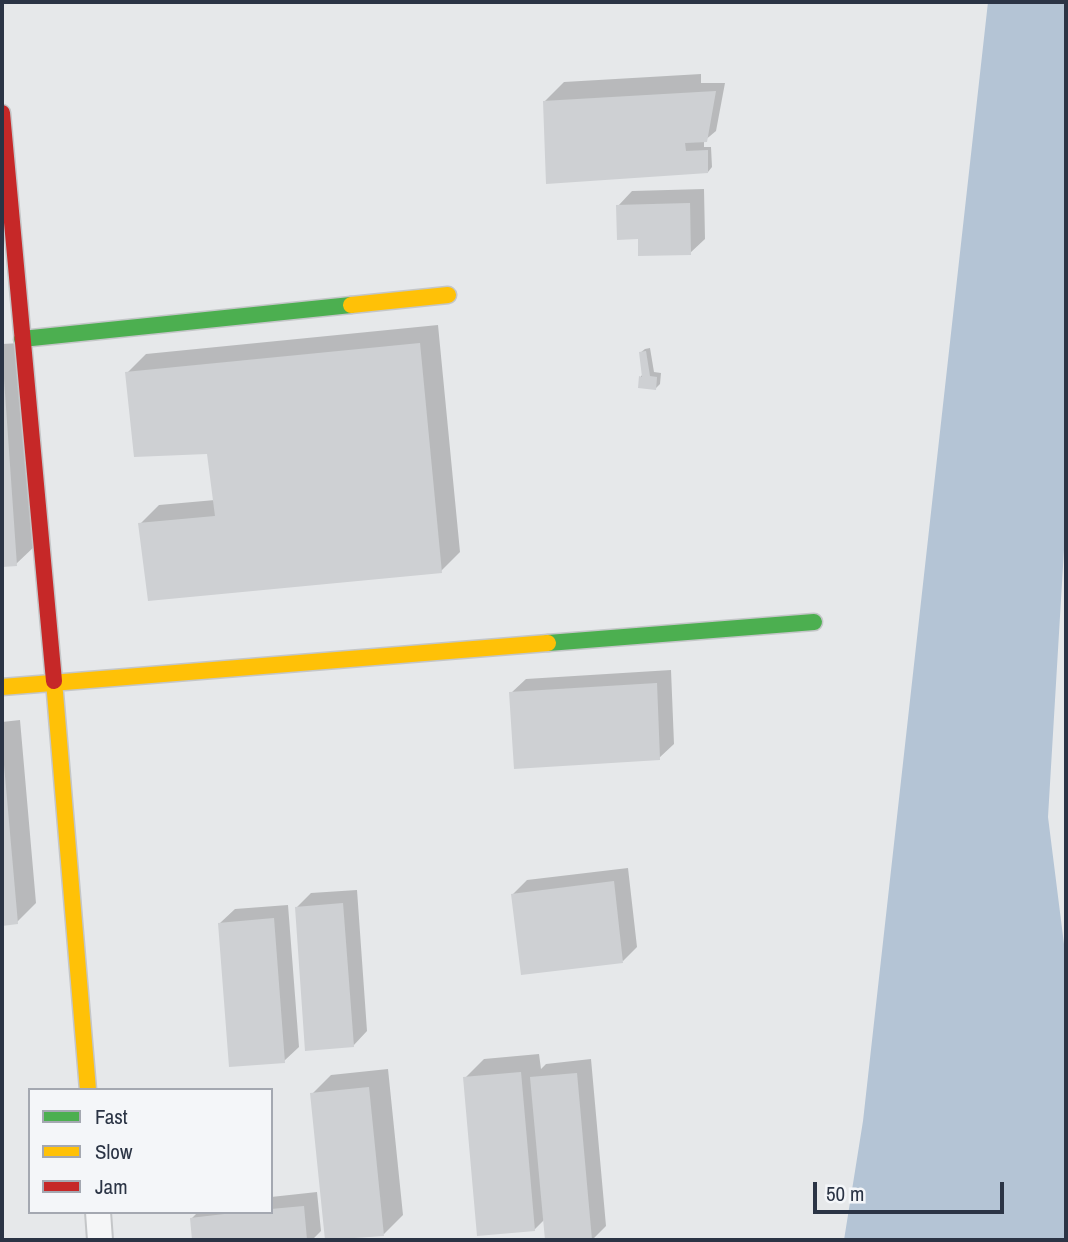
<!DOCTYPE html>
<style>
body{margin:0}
#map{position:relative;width:1068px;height:1242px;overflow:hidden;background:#e6e8ea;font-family:"Archivo Narrow",sans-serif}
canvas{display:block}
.frame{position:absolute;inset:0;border:4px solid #2b3445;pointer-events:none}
.legend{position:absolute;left:28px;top:1088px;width:245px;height:126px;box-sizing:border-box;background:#f4f6f9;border:2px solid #a4a8b1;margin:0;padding:9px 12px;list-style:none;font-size:21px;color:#2b3445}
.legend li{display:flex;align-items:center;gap:14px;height:35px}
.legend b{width:35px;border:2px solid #a4a8b1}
.scale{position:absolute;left:813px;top:1182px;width:191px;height:32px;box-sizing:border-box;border:4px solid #2b3445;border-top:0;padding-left:9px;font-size:21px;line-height:24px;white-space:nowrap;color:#2b3445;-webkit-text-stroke:5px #f4f6f9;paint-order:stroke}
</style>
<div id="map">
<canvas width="1068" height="1242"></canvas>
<div class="frame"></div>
<ul class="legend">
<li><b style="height:9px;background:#4caf50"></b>Fast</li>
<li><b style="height:9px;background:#ffc107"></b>Slow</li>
<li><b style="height:9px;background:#c62828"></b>Jam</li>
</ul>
<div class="scale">50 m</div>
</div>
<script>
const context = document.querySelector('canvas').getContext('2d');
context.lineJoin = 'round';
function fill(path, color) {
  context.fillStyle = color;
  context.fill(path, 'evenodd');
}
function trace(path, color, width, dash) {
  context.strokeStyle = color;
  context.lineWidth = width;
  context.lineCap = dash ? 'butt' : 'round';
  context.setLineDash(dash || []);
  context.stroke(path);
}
const water = new Path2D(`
 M988 2H1066V516L1048 817 1066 960V1240H844L863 1121Z`);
const shadow = new Path2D(`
 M701 74V83H725L716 131 704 141V147H711L712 167 708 172 545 101 564 82Z
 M704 189 705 239 690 253 639 237 618 206 632 191Z
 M438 325 460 552 441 571 140 524 159 505 215 500 209 452 127 373 146 354Z
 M21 343 36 545 16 564 2 565V344Z
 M650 348 654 372 661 373 660 384 656 388 640 387 641 376 644 374 640 353 645 349Z
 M671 670 674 744 659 758 511 693 526 679Z
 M20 720 36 903 17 922 2 924V722Z
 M628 868 637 947 623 961 513 894 527 880Z
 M357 890 367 1031 353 1046 296 908 311 893Z
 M288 905 299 1047 284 1061 220 923 235 909Z
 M539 1054 541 1069 546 1064 591 1059 606 1226 592 1240H547L545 1219 534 1230 465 1078 484 1059Z
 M388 1069 403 1215 384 1234 326 1240 312 1094 331 1075Z
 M317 1192 321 1231 312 1240H194L192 1218 198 1212H271V1197Z`);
const building = new Path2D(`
 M716 91 707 142 685 143 686 151 708 150V173L546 184 543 101Z
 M690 203 691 255 638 256V239L617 240 616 205Z
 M420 343 442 573 148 601 138 523 215 516 207 454 134 457 125 372Z
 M646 351 650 376 657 377 656 390 638 388 639 376 642 377 639 352Z
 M2 379H4L17 566 2 567Z
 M657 683 660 760 514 769 509 692Z
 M2 765H4L18 924 2 926Z
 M614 881 623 963 521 975 511 894Z
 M343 903 354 1047 305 1051 295 907Z
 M274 918 285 1063 229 1067 218 923Z
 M521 1072 535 1231 477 1236 463 1077Z
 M577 1073 592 1240H545L530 1077Z
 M369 1087 384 1236 325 1240 310 1093Z
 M304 1206 307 1240H192L190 1218 242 1212H271V1209Z`);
const street = new Path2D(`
 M98 1212 100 1240`);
const fast = new Path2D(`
 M22 339 351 305
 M548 643 814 622`);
const slow = new Path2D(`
 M351 305 448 295
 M54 681 88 1090
 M2 687 548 643`);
const jam = new Path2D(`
 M2 113 54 681`);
fill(water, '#b4c4d5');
fill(shadow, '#0003');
fill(building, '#ced0d3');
trace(street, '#c4c6c8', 28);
trace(fast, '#c4c6c8', 19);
trace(slow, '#c4c6c8', 19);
trace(jam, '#c4c6c8', 19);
trace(street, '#f5f6f7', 24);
trace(fast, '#4caf50', 16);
trace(slow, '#ffc107', 16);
trace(jam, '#c62828', 16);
</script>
